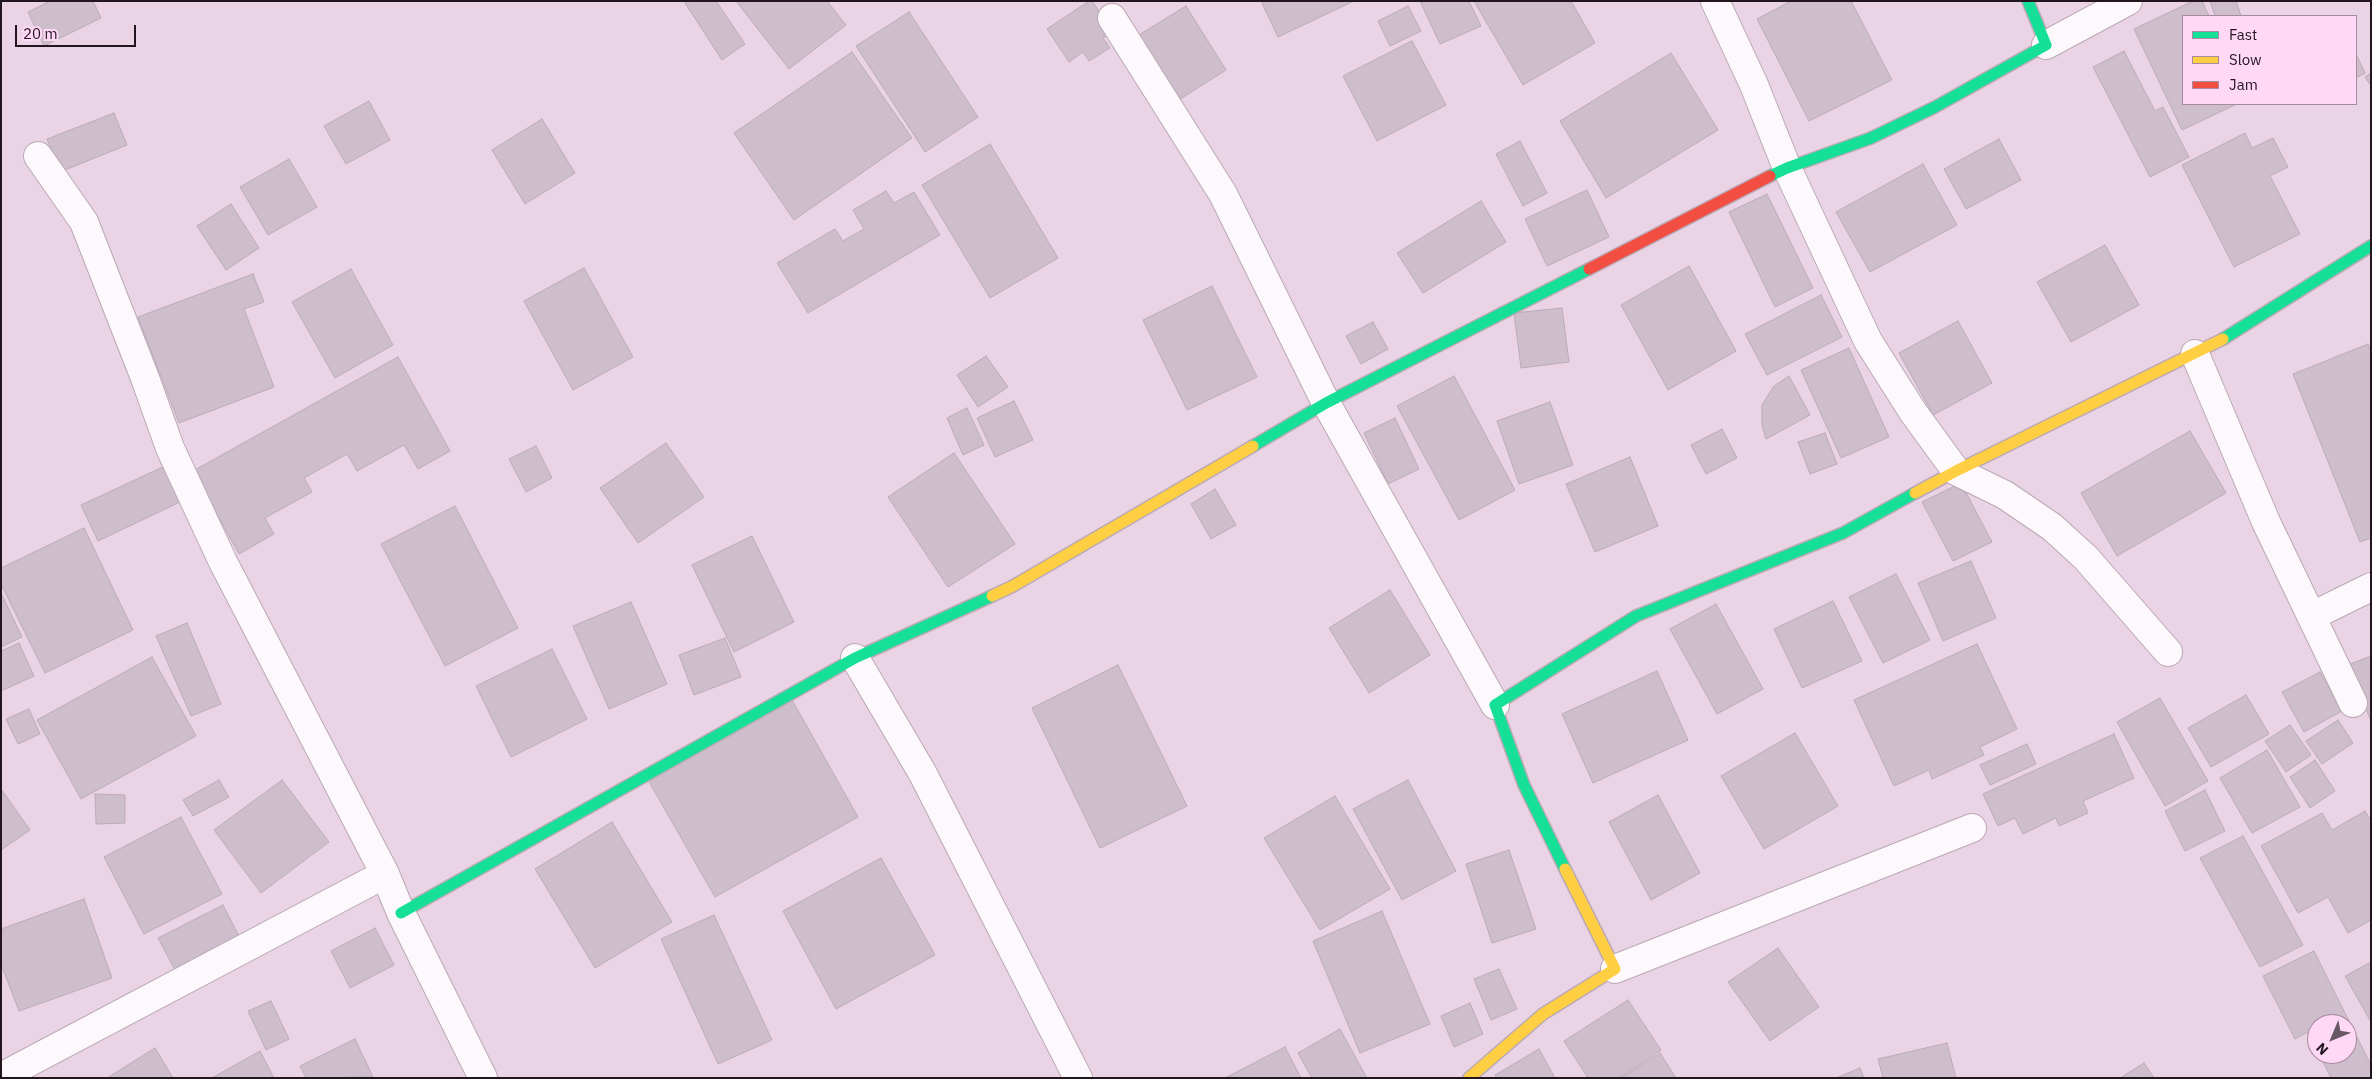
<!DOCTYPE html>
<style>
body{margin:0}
#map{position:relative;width:2372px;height:1079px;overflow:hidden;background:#e9d3e4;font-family:"IBM Plex Sans",sans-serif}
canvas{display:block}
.frame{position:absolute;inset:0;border:2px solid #221520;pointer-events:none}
.legend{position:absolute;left:2182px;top:15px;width:175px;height:90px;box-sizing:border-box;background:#ffd8f6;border:1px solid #a78aa0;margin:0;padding:6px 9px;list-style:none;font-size:15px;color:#221520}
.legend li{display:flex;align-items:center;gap:10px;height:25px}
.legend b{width:25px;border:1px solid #a78aa0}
.north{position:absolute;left:2307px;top:1014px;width:50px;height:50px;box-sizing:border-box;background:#ffd8f6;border:1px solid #a78aa0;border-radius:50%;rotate:225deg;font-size:14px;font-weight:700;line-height:20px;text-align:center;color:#221520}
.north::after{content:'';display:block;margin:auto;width:18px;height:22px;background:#685865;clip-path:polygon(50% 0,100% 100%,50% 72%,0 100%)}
.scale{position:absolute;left:15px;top:25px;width:121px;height:22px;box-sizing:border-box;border:2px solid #221520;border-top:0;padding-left:6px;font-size:15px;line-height:18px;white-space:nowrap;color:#221520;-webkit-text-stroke:4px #ffd8f6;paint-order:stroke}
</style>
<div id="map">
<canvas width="2372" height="1079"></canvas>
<div class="frame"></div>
<ul class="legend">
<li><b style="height:6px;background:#16e098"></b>Fast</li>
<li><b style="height:6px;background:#ffcf43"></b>Slow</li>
<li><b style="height:6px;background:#f24e42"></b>Jam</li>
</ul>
<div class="north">N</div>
<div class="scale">20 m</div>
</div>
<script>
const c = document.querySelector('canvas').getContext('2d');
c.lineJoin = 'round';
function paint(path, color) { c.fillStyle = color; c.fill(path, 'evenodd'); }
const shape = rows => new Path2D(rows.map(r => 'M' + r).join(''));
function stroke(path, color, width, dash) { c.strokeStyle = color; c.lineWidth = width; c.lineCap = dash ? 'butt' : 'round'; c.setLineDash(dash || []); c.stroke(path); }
const building = shape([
 [50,1,93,1,101,18,44,46,28,12,50,1],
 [687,1,716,1,745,44,722,60,685,3,687,1],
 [736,1,827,1,846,25,789,69,736,1],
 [1089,1,1092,1,1113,32,1103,38,1110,48,1089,61,1083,52,1069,62,1047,29,1089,1],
 [1261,1,1354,1,1278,37,1261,1],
 [1420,1,1469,1,1481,26,1440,44,1420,1],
 [1474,1,1571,1,1595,43,1523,85,1474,1],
 [1791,1,1851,1,1892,80,1809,121,1757,19,1791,1],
 [2193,1,2202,1,2209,16,2183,16,2183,104,2237,104,2182,130,2134,29,2193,1],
 [2210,1,2236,1,2241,16,2215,16,2210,1],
 [1186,6,1226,70,1174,103,1134,38,1186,6],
 [1408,6,1421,31,1390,46,1378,21,1408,6],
 [909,12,978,117,925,152,856,46,909,12],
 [1412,41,1446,105,1377,141,1343,76,1412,41],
 [2124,51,2155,111,2163,107,2189,157,2150,177,2093,67,2124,51],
 [852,52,912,138,794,220,734,133,852,52],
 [1671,53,1718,130,1606,198,1560,121,1671,53],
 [2356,54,2365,73,2356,78,2356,54],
 [2371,73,2371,86,2365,77,2371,73],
 [369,101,390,140,346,164,324,126,369,101],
 [114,113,127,145,60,172,47,139,114,113],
 [542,119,575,173,525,204,492,150,542,119],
 [2245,133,2252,148,2273,138,2288,167,2270,176,2300,234,2234,267,2182,165,2245,133],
 [1999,139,2021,180,1966,209,1944,169,1999,139],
 [1520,141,1547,193,1523,206,1496,154,1520,141],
 [990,144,1058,258,990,298,922,185,990,144],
 [289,159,317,207,268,235,240,187,289,159],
 [1923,164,1957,225,1870,272,1836,212,1923,164],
 [1587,190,1609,237,1547,266,1525,219,1587,190],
 [886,191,894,203,914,192,940,235,808,313,777,263,835,229,843,241,864,229,853,210,886,191],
 [1767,194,1813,288,1775,307,1729,212,1767,194],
 [1481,201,1506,242,1423,293,1397,253,1481,201],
 [231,204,259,248,226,270,197,226,231,204],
 [2105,245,2139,305,2071,342,2037,282,2105,245],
 [1689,266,1736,351,1668,390,1621,305,1689,266],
 [584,268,633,357,573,390,524,301,584,268],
 [351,269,393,345,335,378,292,302,351,269],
 [253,274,264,302,244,309,274,387,179,423,138,317,253,274],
 [1212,286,1257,377,1187,410,1143,320,1212,286],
 [1821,295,1842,337,1767,375,1745,334,1821,295],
 [1562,308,1569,362,1521,368,1514,313,1562,308],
 [1958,321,1992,383,1933,415,1899,353,1958,321],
 [1373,322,1388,349,1361,364,1346,336,1373,322],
 [2368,344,2371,351,2371,538,2360,542,2293,374,2368,344],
 [1849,348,1889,437,1841,458,1801,370,1849,348],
 [986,356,1008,387,978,407,957,375,986,356],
 [398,357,450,451,418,469,404,445,357,471,347,454,304,478,312,492,265,518,274,534,239,554,193,471,398,357],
 [1454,376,1515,490,1459,520,1397,406,1454,376],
 [1789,376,1810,415,1766,439,1762,425,1762,405,1774,386,1789,376],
 [1014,401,1033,440,995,457,977,418,1014,401],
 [1550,402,1573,465,1519,484,1497,421,1550,402],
 [967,408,984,445,963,455,947,418,967,408],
 [1395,418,1419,469,1388,484,1364,433,1395,418],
 [1722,429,1737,458,1706,474,1691,445,1722,429],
 [2190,431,2226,493,2117,556,2081,493,2190,431],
 [1825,433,1837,464,1810,474,1798,442,1825,433],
 [666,443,704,497,638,543,600,488,666,443],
 [536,446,552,478,526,492,509,459,536,446],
 [954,453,1015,544,948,587,888,497,954,453],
 [1630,457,1658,526,1595,552,1566,484,1630,457],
 [165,466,182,501,98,541,81,505,165,466],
 [1961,483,1992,542,1953,561,1922,502,1961,483],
 [1215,489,1236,525,1211,539,1191,504,1215,489],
 [455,506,518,628,445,666,381,544,455,506],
 [84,528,133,630,45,673,1,584,1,568,84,528],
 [752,536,794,622,734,652,692,565,752,536],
 [1971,561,1996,618,1943,641,1918,583,1971,561],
 [1896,574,1930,640,1883,663,1849,597,1896,574],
 [1390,590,1430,655,1369,693,1329,628,1390,590],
 [1,593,22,637,1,647,1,593],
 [1833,601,1862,661,1802,688,1774,629,1833,601],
 [631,602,667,684,609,709,573,626,631,602],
 [1716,604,1763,689,1717,714,1670,629,1716,604],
 [187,623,221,704,191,716,156,636,187,623],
 [725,638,741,677,694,695,679,655,725,638],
 [19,643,34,676,1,691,1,651,19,643],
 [1977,644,2017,729,1980,747,1984,755,1932,779,1929,770,1894,786,1854,700,1977,644],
 [552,649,587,719,511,757,476,686,552,649],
 [2371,656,2371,721,2348,665,2371,656],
 [152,657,196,736,81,799,37,720,152,657],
 [1118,665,1187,806,1100,848,1032,708,1118,665],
 [1657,671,1688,740,1593,783,1562,714,1657,671],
 [2320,672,2342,711,2304,732,2282,692,2320,672],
 [2246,695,2269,734,2211,767,2188,728,2246,695],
 [2160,698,2208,781,2165,806,2117,722,2160,698],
 [792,700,858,817,715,897,648,780,792,700],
 [29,709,40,734,18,744,6,719,29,709],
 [2338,720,2353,743,2322,764,2306,741,2338,720],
 [2290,725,2311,755,2286,772,2265,741,2290,725],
 [1795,733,1838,806,1764,849,1721,776,1795,733],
 [2114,734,2134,778,2083,801,2088,813,2059,826,2056,818,2023,834,2015,818,1998,826,1983,794,2114,734],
 [2027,744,2036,764,1990,785,1980,765,2027,744],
 [2267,750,2300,807,2252,833,2220,778,2267,750],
 [2315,760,2335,791,2310,808,2290,777,2315,760],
 [219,780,229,797,193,816,183,800,219,780],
 [282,780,329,842,261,893,214,830,282,780],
 [1408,780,1456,871,1402,900,1353,809,1408,780],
 [1,789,30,830,1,850,1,789],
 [2205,790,2225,831,2185,851,2165,811,2205,790],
 [95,794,125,795,125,823,96,824,95,794],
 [1658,795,1700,873,1651,900,1609,822,1658,795],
 [1335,796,1390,889,1320,930,1264,838,1335,796],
 [2365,811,2371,821,2371,920,2348,933,2328,897,2298,913,2261,846,2322,813,2332,830,2365,811],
 [181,817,222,894,144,934,104,857,181,817],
 [612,822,672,922,595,968,535,869,612,822],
 [2243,836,2303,945,2260,967,2200,858,2243,836],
 [1509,850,1536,929,1492,943,1466,864,1509,850],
 [881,858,935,955,836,1009,783,911,881,858],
 [84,899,112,978,19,1011,1,964,1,929,84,899],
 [223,905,241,940,176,972,158,938,223,905],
 [1382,911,1430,1024,1360,1053,1313,941,1382,911],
 [714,915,772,1040,718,1064,661,939,714,915],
 [375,928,394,965,350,988,331,951,375,928],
 [1778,948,1819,1007,1770,1041,1728,982,1778,948],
 [2314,951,2371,1065,2371,1078,2331,1078,2319,1054,2347,1054,2347,1024,2317,1024,2317,1049,2308,1032,2295,1039,2263,976,2314,951],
 [2371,962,2371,1022,2345,976,2371,962],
 [1499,969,1517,1009,1491,1020,1474,979,1499,969],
 [1628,1000,1661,1050,1620,1078,1588,1078,1564,1041,1628,1000],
 [271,1001,289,1039,266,1050,248,1011,271,1001],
 [1470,1003,1483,1034,1454,1047,1441,1016,1470,1003],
 [1340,1029,1367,1078,1312,1078,1298,1053,1340,1029],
 [355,1039,373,1077,306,1078,300,1066,355,1039],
 [1947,1043,1956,1078,1883,1078,1878,1059,1947,1043],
 [1285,1047,1301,1078,1225,1078,1285,1047],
 [155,1048,173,1078,107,1078,155,1048],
 [1539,1049,1555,1078,1497,1078,1495,1075,1539,1049],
 [260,1051,274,1078,212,1078,260,1051],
 [1660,1053,1676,1078,1622,1078,1660,1053],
 [2144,1063,2154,1078,2120,1078,2144,1063],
 [1860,1068,1864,1078,1836,1078,1860,1068]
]);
const street = shape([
 [1715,1,1754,85,1787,168,1868,341,1913,412,1956,471,2005,495,2052,527,2086,558,2168,652],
 [1112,18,1223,194,1326,403,1495,705],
 [2046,45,2128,1],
 [38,156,84,222,145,378,170,448,223,562,385,874,401,913,483,1078],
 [2195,354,2266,522,2353,703],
 [2312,616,2371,587],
 [855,658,923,774,1078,1078],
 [1615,969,1972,828],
 [1,1077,385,874]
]);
const fast = shape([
 [1770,176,1787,168,1871,138,1935,107,2046,45,2028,1],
 [2223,339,2371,246],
 [1253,446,1326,403,1589,269],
 [1565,869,1524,785,1495,705,1636,616,1843,533,1915,493],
 [401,913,855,658,992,596]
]);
const slow = shape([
 [1915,493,1956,471,2223,339],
 [992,596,1013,586,1253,446],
 [1469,1078,1543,1014,1615,969,1565,869]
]);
const jam = shape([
 [1589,269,1770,176]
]);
paint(building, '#cebdca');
stroke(building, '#bbaab7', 1);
stroke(street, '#baa9b6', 30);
stroke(fast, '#baa9b6', 14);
stroke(slow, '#baa9b6', 14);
stroke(jam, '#baa9b6', 14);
stroke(street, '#fcf8fb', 28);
stroke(fast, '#16e098', 11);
stroke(slow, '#ffcf43', 11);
stroke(jam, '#f24e42', 11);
</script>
